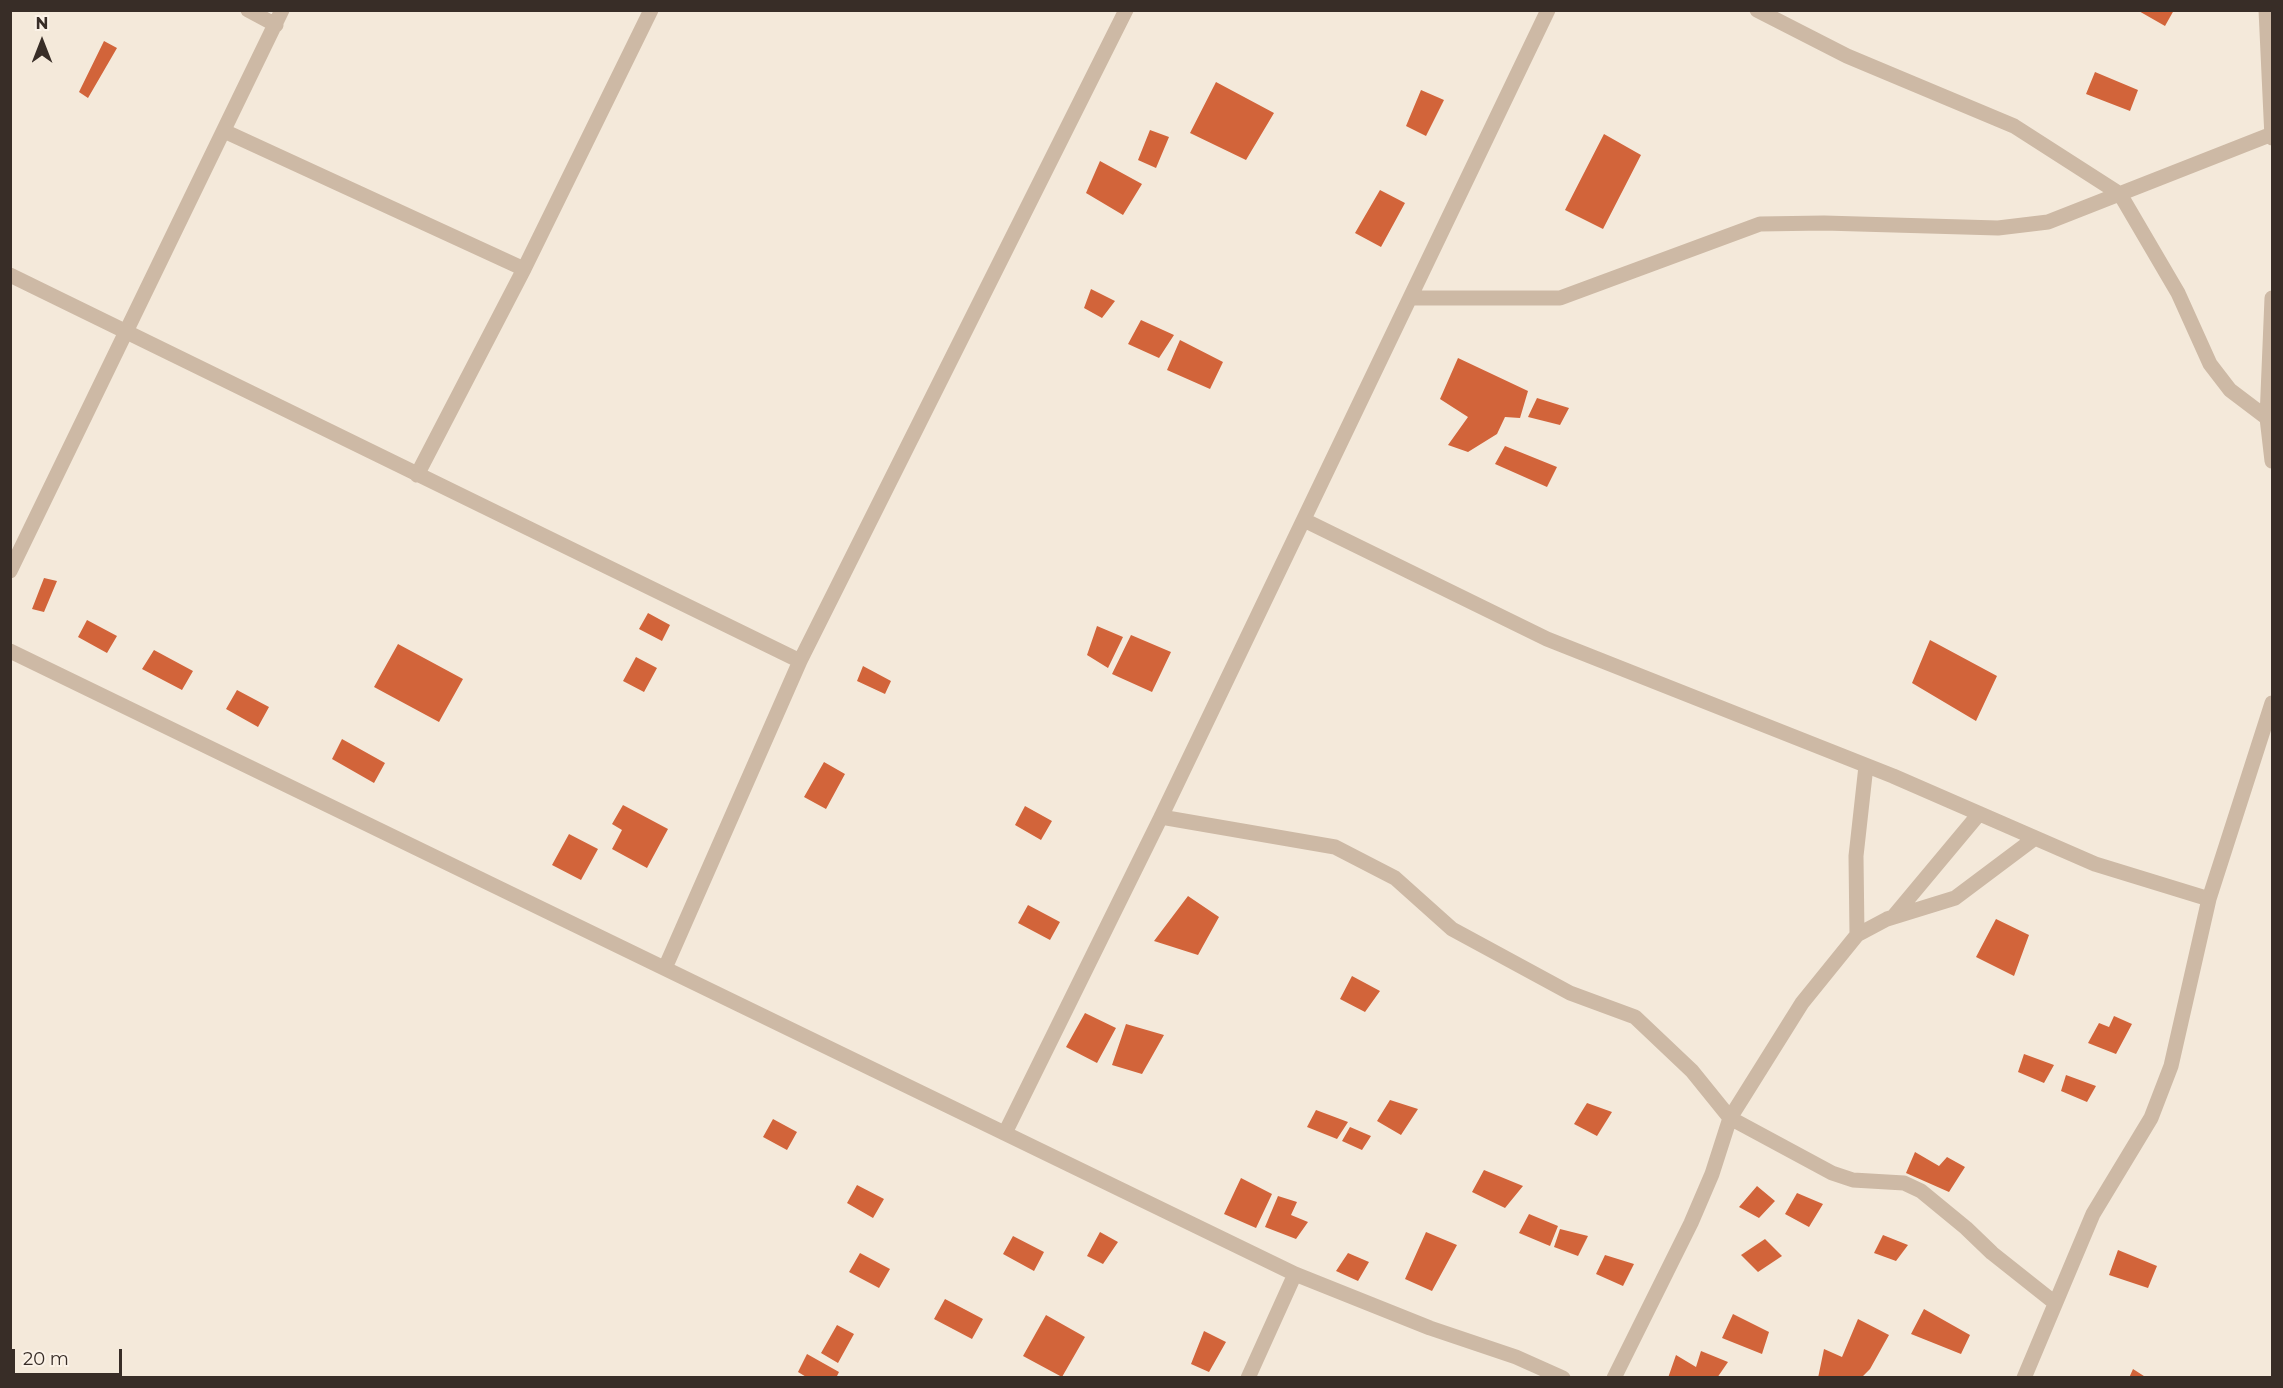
<!DOCTYPE html>
<style>
body{margin:0}
#map{position:relative;width:2283px;height:1388px;overflow:hidden;background:#f4e9da;font-family:Montserrat,sans-serif}
canvas{display:block}
.frame{position:absolute;inset:0;border:12px solid #382d27;pointer-events:none}
.north{position:absolute;left:12px;top:12px;width:60px;height:60px;-webkit-text-stroke:4px #fbf2e7;paint-order:stroke;rotate:0deg;font-size:16px;font-weight:700;line-height:24px;text-align:center;color:#382d27}
.north::after{content:'';display:block;margin:auto;width:21px;height:27px;background:#382d27;clip-path:polygon(50% 0,100% 100%,50% 72%,0 100%)}
.scale{position:absolute;left:12px;top:1349px;width:110px;height:27px;box-sizing:border-box;border:3px solid #382d27;border-top:0;padding-left:8px;font-size:18px;line-height:21px;white-space:nowrap;color:#382d27;-webkit-text-stroke:4px #fbf2e7;paint-order:stroke}
</style>
<div id="map">
<canvas width="2283" height="1388"></canvas>
<div class="frame"></div>
<div class="north">N</div>
<div class="scale">20 m</div>
</div>
<script>
const c = document.querySelector('canvas').getContext('2d');
c.lineJoin = 'round';
function paint(path, color) { c.fillStyle = color; c.fill(path, 'evenodd'); }
const shape = rows => new Path2D(rows.map(r => 'M' + r).join(''));
function stroke(path, color, width, dash) { c.strokeStyle = color; c.lineWidth = width; c.lineCap = dash ? 'butt' : 'round'; c.setLineDash(dash || []); c.stroke(path); }
const building = shape([
 [2137,10,2174,10,2165,26],
 [104,41,117,48,88,98,79,92],
 [2095,72,2138,90,2130,111,2086,94],
 [1216,82,1274,113,1246,160,1190,133],
 [1421,90,1444,100,1426,136,1406,126],
 [1150,130,1169,137,1156,168,1138,160],
 [1604,134,1641,155,1603,229,1565,210],
 [1100,161,1142,184,1123,215,1086,193],
 [1380,190,1405,203,1381,247,1355,233],
 [1091,289,1115,301,1102,318,1084,308],
 [1141,320,1174,335,1159,358,1128,344],
 [1180,340,1223,362,1210,389,1167,370],
 [1458,358,1528,391,1520,418,1505,417,1497,434,1468,452,1448,445,1468,417,1440,399],
 [1537,398,1569,408,1560,425,1528,417],
 [1505,446,1557,467,1547,487,1495,464],
 [44,578,57,581,44,612,32,609],
 [648,613,670,625,662,641,639,629],
 [87,620,117,636,107,653,78,637],
 [1097,626,1123,637,1108,668,1087,655],
 [1131,635,1171,652,1152,692,1112,674],
 [1930,640,1997,676,1976,721,1912,683],
 [398,644,463,679,439,722,374,687],
 [154,650,193,671,182,690,142,669],
 [636,657,657,668,644,692,623,681],
 [863,666,891,681,885,694,857,681],
 [237,690,269,707,258,727,226,709],
 [342,739,385,763,374,783,332,759],
 [824,762,845,774,826,809,804,797],
 [623,805,668,829,647,868,612,849,622,830,612,824],
 [1025,806,1052,821,1041,840,1015,825],
 [569,834,598,849,581,880,552,865],
 [1188,896,1219,917,1198,955,1154,941],
 [1028,905,1060,922,1050,940,1018,923],
 [1996,919,2029,935,2014,976,1976,957],
 [1352,976,1380,991,1365,1012,1340,999],
 [1085,1013,1116,1028,1097,1063,1066,1047],
 [2114,1016,2132,1024,2116,1054,2088,1043,2099,1023,2109,1027],
 [1126,1024,1164,1035,1142,1074,1112,1065],
 [2024,1054,2054,1065,2044,1083,2018,1072],
 [2066,1075,2096,1086,2087,1102,2061,1091],
 [1390,1100,1418,1109,1401,1135,1377,1121],
 [1587,1103,1612,1112,1597,1136,1574,1124],
 [1316,1110,1348,1122,1337,1139,1307,1127],
 [773,1119,797,1132,787,1150,763,1137],
 [1350,1127,1371,1136,1362,1150,1342,1141],
 [1915,1152,1939,1166,1947,1157,1965,1167,1949,1192,1906,1173],
 [1484,1170,1523,1186,1505,1208,1472,1192],
 [1241,1178,1272,1194,1256,1228,1224,1214],
 [857,1185,884,1199,873,1218,847,1203],
 [1757,1186,1775,1201,1759,1218,1739,1207],
 [1797,1193,1823,1204,1809,1227,1785,1214],
 [1278,1196,1297,1202,1291,1215,1308,1222,1296,1239,1265,1227],
 [1529,1214,1558,1226,1550,1246,1519,1233],
 [1560,1229,1588,1236,1578,1256,1554,1247],
 [1100,1232,1118,1242,1103,1264,1087,1256],
 [1426,1232,1457,1245,1432,1291,1405,1279],
 [1883,1235,1908,1245,1896,1261,1874,1253],
 [1013,1236,1044,1252,1034,1271,1003,1254],
 [1765,1239,1782,1256,1758,1272,1741,1255],
 [2118,1250,2157,1266,2148,1288,2109,1275],
 [860,1253,890,1269,879,1288,849,1272],
 [1348,1253,1369,1262,1358,1281,1336,1271],
 [1605,1255,1634,1264,1623,1286,1596,1274],
 [945,1299,983,1319,972,1339,934,1319],
 [1924,1309,1970,1335,1961,1354,1911,1334],
 [1733,1314,1769,1332,1762,1354,1722,1338],
 [1046,1315,1085,1337,1062,1377,1023,1356],
 [1858,1319,1889,1335,1870,1369,1861,1378,1818,1378,1824,1349,1842,1357],
 [837,1325,854,1334,838,1363,821,1353],
 [1204,1331,1226,1342,1209,1372,1191,1364],
 [1701,1351,1728,1362,1717,1378,1668,1378,1676,1355,1696,1367],
 [807,1354,839,1372,836,1378,808,1378,798,1372],
 [2133,1369,2147,1378,2129,1378]
]);
const street = shape([
 [248,10,276,25],
 [1757,10,1847,56,2014,126,2120,194,2178,293,2210,364,2230,390,2267,418],
 [2266,10,2272,138],
 [224,131,524,269],
 [10,275,800,661],
 [1410,298,1560,298,1760,224,1824,223,1998,228,2048,222,2272,134],
 [2272,298,2267,418,2272,461],
 [417,475,524,269,651,10],
 [1304,520,1547,639,1893,776,2095,864,2209,899],
 [10,571,282,10],
 [10,651,1295,1274,1430,1328,1516,1357,1563,1378],
 [1161,817,1335,847,1395,878,1452,929,1570,993,1635,1017,1692,1071,1730,1118,1832,1173,1853,1180,1904,1183,1921,1191,1966,1228,1992,1253,2055,1303],
 [1893,917,1979,814],
 [1857,935,1856,856,1866,766],
 [665,968,800,661,1126,10],
 [1005,1133,1161,817,1548,10],
 [1248,1378,1295,1274],
 [1614,1378,1691,1223,1712,1174,1730,1118,1802,1003,1857,935,1887,919,1955,898,2035,838],
 [2024,1378,2093,1214,2151,1118,2171,1066,2209,899,2272,703]
]);
paint(building, '#d2643a');
stroke(street, '#cdb9a5', 15);
</script>
